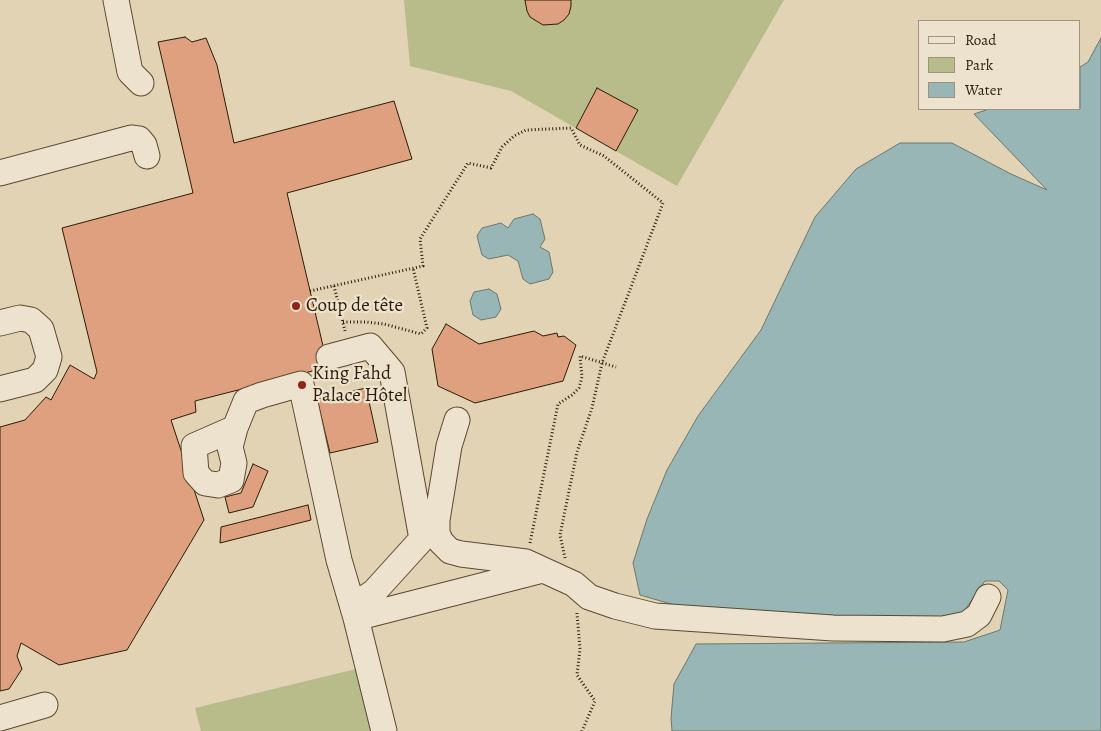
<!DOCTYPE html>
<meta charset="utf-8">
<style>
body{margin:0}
#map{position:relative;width:1101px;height:731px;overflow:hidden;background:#e2d3b4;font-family:Alegreya,serif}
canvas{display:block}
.legend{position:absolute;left:918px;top:20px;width:162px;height:90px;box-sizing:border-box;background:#ece2ce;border:1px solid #9f937e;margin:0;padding:6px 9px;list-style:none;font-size:15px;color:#2b1c05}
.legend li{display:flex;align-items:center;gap:10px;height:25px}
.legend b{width:25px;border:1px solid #9f937e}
</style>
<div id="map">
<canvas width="1101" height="731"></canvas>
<ul class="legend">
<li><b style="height:6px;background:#ece2ce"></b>Road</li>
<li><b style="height:14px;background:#b8bb8a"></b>Park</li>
<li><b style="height:14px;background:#97b6b5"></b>Water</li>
</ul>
</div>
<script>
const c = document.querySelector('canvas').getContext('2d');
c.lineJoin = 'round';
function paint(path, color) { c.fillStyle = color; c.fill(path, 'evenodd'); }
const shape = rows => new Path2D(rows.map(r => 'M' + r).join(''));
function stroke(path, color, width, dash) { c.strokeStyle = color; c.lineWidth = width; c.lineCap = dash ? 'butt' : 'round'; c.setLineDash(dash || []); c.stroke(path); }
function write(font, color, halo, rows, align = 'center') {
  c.font = font + ' Alegreya,serif'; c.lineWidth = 4.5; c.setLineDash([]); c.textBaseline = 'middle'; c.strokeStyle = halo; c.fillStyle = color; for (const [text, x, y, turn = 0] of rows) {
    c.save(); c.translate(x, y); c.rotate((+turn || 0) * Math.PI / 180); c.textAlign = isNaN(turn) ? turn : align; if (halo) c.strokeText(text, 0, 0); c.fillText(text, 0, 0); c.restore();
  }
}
const green = shape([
 [404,0,784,0,677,186,511,91,410,66],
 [356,669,371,731,201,731,195,708]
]);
const water = shape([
 [1101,38,1101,731,672,731,671,718,674,684,696,644,964,642,1000,630,1008,590,999,581,985,581,967,607,970,617,940,625,702,613,640,595,633,563,647,519,667,470,698,416,761,330,815,217,856,169,900,143,952,143,1011,174,1047,190,974,114,989,109,1080,109,1080,67,1088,62,1101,38],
 [533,214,540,219,545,239,540,247,549,252,553,272,549,279,530,284,523,279,518,261,508,255,489,259,482,255,477,236,482,228,501,223,508,228,514,219,533,214],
 [489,289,497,294,501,309,496,317,481,320,473,315,470,301,474,292,489,289]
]);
const building = shape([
 [525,0,571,0,571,6,569,14,564,20,558,24,543,25,530,17,527,11,525,0],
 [185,37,192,42,206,38,217,65,234,143,394,101,412,159,287,193,328,367,195,401,196,412,171,420,204,520,127,650,59,665,21,643,17,656,22,669,9,689,0,691,0,427,25,420,46,397,51,400,70,365,94,379,97,372,62,228,193,193,158,42,185,37],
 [597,88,638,110,616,151,576,128,597,88],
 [446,324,479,344,534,331,543,336,557,333,558,337,564,336,576,345,563,381,475,403,438,386,432,349,446,324],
 [366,388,378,442,330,453,317,399,366,388],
 [253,464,268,471,253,507,229,513,225,497,241,493,253,464],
 [308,505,311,520,220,543,221,527,308,505]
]);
const path = shape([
 [334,286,345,331],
 [310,291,423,266,420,239,468,163,491,168,502,147,514,136,526,130,571,128,580,145,604,156,663,203,602,363,592,408,577,452,560,535,565,558],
 [343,322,366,322,384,324,421,334,427,328,413,268],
 [530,543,558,404,572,395,579,388,582,377,580,356,616,367],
 [577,613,580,649,577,675,595,701,582,731]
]);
const minor = shape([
 [116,0,130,72,141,83],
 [0,173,131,138,139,139,144,145,147,156],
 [0,323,20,318,31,320,41,329,49,357,45,370,35,380,0,389],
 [329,357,370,346,392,372,422,539],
 [457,420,449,446,437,520,437,533,441,542,450,551,461,554,526,562,574,584,589,597,615,606,655,616,833,628,943,629,967,624,979,615,988,597],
 [235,428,194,446,196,473,205,483,218,485,231,480,234,463,230,447,235,428,246,401,262,395,301,384,339,560,356,618,384,731],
 [353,606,374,592,432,528],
 [356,618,543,570],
 [0,718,45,705]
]);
const markers = [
 [296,306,5,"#8f2418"],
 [302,385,5,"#8f2418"]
];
const poiNames = [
 ["Coup de tête",306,306],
 ["King Fahd",312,374],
 ["Palace Hôtel",312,396]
];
paint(green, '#b8bb8a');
paint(water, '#97b6b5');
stroke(water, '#6c786f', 1);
paint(building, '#dea07f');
stroke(building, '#2b1c05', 1);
stroke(minor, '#594a31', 27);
stroke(path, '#2b1c05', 3, [1, 2.5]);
stroke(minor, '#ece2ce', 25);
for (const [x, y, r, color] of markers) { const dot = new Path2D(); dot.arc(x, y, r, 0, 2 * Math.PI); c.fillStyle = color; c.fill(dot); stroke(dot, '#ece2ce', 2); }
write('19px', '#2b1c05', '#ece2ce', poiNames, 'left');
</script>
